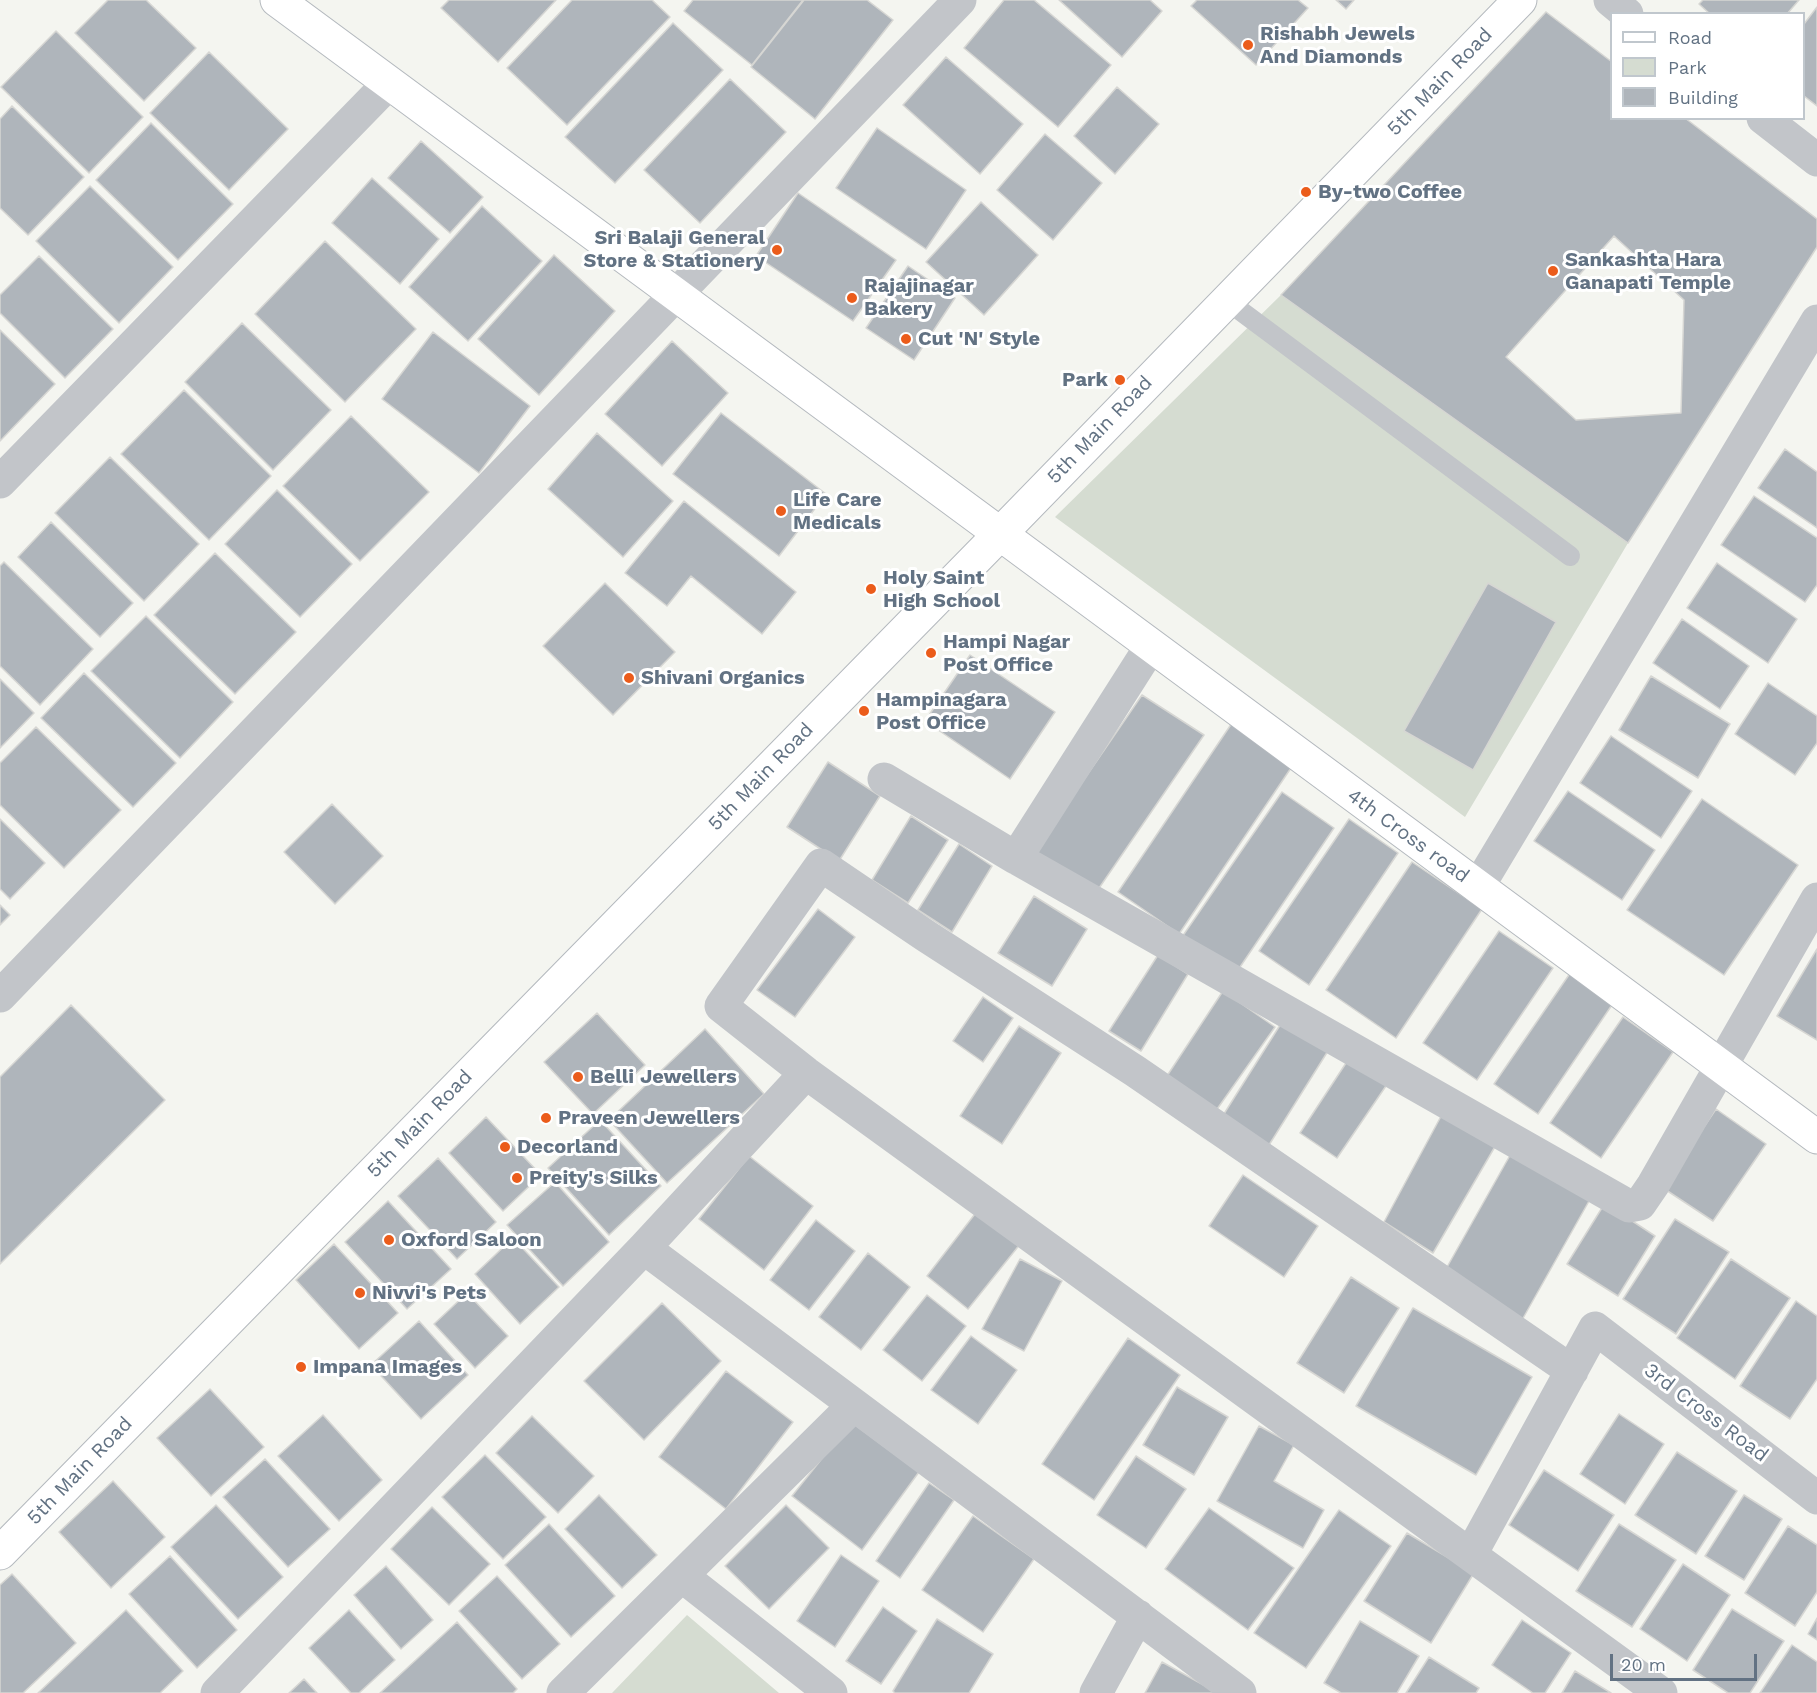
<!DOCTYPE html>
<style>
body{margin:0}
#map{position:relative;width:1817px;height:1693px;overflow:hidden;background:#f4f5f0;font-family:"Work Sans",sans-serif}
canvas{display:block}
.legend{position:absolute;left:1610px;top:12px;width:195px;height:108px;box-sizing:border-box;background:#fff;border:2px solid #c0c7cd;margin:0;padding:8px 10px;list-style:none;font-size:18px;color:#627283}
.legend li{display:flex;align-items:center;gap:12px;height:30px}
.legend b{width:30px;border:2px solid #c0c7cd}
.scale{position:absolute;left:1610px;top:1654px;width:147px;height:27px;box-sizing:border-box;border:3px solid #627283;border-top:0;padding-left:8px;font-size:18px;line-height:21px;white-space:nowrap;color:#627283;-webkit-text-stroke:4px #fff;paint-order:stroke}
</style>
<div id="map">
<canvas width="1817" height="1693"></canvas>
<ul class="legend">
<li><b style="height:8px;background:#fff"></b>Road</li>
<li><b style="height:16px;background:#d5dcd1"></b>Park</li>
<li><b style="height:16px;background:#afb5bb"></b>Building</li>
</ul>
<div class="scale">20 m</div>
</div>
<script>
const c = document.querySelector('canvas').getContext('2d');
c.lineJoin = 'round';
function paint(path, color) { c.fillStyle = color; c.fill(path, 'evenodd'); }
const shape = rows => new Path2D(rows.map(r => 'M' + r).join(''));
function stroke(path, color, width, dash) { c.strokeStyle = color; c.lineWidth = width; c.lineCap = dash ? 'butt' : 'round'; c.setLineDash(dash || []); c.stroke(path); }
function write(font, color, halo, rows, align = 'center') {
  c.font = font + ' "Work Sans",sans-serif'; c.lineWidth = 6; c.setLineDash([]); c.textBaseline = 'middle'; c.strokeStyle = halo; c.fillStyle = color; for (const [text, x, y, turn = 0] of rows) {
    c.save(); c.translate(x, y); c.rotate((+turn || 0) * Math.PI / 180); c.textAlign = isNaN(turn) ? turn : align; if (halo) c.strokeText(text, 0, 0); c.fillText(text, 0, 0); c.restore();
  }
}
const green = shape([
 [1281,295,1628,543,1465,817,1055,517],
 [687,1615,779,1693,612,1693]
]);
const building = shape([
 [108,0,146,0,196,48,144,101,75,33,108,0],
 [449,0,556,0,498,62,441,8,449,0],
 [572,0,652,0,670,17,567,125,507,68,572,0],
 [693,0,803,0,752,65,684,11,693,0],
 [804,0,867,0,893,20,815,119,751,67,804,0],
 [1004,0,1034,0,1111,65,1058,127,964,48,1004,0],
 [1059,0,1150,0,1162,11,1122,57,1059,0],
 [1197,0,1298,0,1308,8,1256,65,1191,6,1197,0],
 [1336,0,1354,0,1346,9,1336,0],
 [1703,0,1799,0,1787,14,1710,14,1699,4,1703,0],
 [1817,7,1817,106,1804,96,1804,24,1817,7],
 [1546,12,1612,62,1612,118,1685,118,1817,219,1817,247,1628,543,1281,295,1546,12],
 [673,23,723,70,615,183,565,137,673,23],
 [56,31,143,117,89,173,1,87,56,31],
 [209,52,288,129,229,190,150,113,209,52],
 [946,57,1023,124,980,174,903,105,946,57],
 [730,79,786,132,700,223,644,170,730,79],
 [1117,87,1159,124,1115,174,1074,136,1117,87],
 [12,106,84,177,28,235,0,208,0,119,12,106],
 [151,123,233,204,178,260,96,180,151,123],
 [877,128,966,190,926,249,836,188,877,128],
 [1045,134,1102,183,1053,240,997,190,1045,134],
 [421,141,483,197,450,233,388,178,421,141],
 [372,178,439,239,400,284,332,223,372,178],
 [90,186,173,267,119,323,36,241,90,186],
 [798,193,896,260,853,321,756,256,798,193],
 [981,202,1038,255,984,315,926,262,981,202],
 [482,206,542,261,468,341,409,287,482,206],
 [1614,236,1684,300,1681,413,1576,420,1506,357,1614,236],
 [325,241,416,329,345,402,255,314,325,241],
 [554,255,615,311,539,395,478,339,554,255],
 [39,256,113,329,65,378,0,313,0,295,39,256],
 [908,266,955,298,914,360,866,328,908,266],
 [242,323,331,410,273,470,185,382,242,323],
 [0,330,55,384,0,441,0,330],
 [433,332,530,406,479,473,382,399,433,332],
 [672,341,728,393,662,466,605,414,672,341],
 [184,390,271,476,209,540,121,454,184,390],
 [721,413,826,494,779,556,673,474,721,413],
 [351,416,429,492,360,561,283,486,351,416],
 [597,433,673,501,623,557,548,489,597,433],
 [1785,449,1817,472,1817,528,1758,488,1785,449],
 [110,457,199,544,144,601,55,513,110,457],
 [277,490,352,564,300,617,225,544,277,490],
 [1754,496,1817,538,1817,585,1805,602,1721,545,1754,496],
 [684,501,796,592,762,634,691,576,667,606,625,573,684,501],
 [51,522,133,603,100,637,18,557,51,522],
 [215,553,296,632,235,694,154,615,215,553],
 [4,562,93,649,40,705,0,666,0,566,4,562],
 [1717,563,1797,619,1768,663,1687,608,1717,563],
 [605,583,675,652,613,715,543,646,605,583],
 [1488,583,1556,622,1473,770,1404,731,1488,583],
 [146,616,233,702,180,758,91,671,146,616],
 [1682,619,1749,666,1720,709,1653,663,1682,619],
 [970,655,1055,712,1010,779,925,721,970,655],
 [84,673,176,763,133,807,41,718,84,673],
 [1651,676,1730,724,1698,778,1619,730,1651,676],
 [0,679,34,713,0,748,0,679],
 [1768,683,1817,716,1817,743,1795,775,1735,734,1768,683],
 [1142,695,1204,735,1095,894,1034,852,1142,695],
 [1232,723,1293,765,1179,934,1118,892,1232,723],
 [36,727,121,810,64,868,0,805,0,763,36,727],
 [1611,736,1692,791,1661,838,1580,783,1611,736],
 [828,762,880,796,839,861,787,827,828,762],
 [1568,791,1655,850,1622,900,1534,841,1568,791],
 [1282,792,1334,828,1236,973,1182,937,1282,792],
 [1702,799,1798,865,1724,975,1627,910,1702,799],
 [332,804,383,856,335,904,284,852,332,804],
 [911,816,948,840,908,903,872,880,911,816],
 [0,819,45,863,10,899,0,889,0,819],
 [1349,819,1398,853,1309,985,1259,951,1349,819],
 [959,844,992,866,952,932,918,910,959,844],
 [1412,862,1482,909,1396,1038,1326,990,1412,862],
 [1034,896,1087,929,1052,986,998,953,1034,896],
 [0,905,10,915,0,925,0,905],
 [818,909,855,937,795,1017,757,990,818,909],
 [1499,931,1553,968,1477,1080,1423,1043,1499,931],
 [1817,949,1817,1040,1777,1016,1817,949],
 [1158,955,1188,974,1141,1051,1109,1031,1158,955],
 [1573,969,1616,999,1538,1114,1494,1084,1573,969],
 [1223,991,1275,1027,1215,1112,1163,1082,1223,991],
 [983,997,1013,1018,983,1062,953,1041,983,997],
 [71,1005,165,1100,0,1264,0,1077,71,1005],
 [597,1013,645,1065,593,1114,544,1062,597,1013],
 [1623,1017,1673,1052,1601,1158,1550,1123,1623,1017],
 [1282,1022,1328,1051,1269,1145,1222,1117,1282,1022],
 [1019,1026,1061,1053,1002,1144,960,1116,1019,1026],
 [705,1029,764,1094,667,1183,609,1120,705,1029],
 [1350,1057,1388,1083,1337,1158,1300,1133,1350,1057],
 [1446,1107,1500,1138,1433,1253,1384,1222,1446,1107],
 [1716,1109,1766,1144,1713,1221,1663,1188,1716,1109],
 [486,1117,541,1175,503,1211,449,1153,486,1117],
 [600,1120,661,1186,609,1235,548,1168,600,1120],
 [1513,1150,1593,1194,1522,1320,1442,1276,1513,1150],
 [749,1156,813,1206,764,1270,699,1219,749,1156],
 [438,1158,496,1222,457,1259,398,1196,438,1158],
 [1243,1175,1318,1226,1284,1277,1209,1226,1243,1175],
 [555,1182,609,1242,563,1286,507,1225,555,1182],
 [388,1201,451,1269,407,1309,345,1242,388,1201],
 [1605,1203,1655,1236,1618,1296,1567,1264,1605,1203],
 [978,1210,1021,1243,968,1309,927,1276,978,1210],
 [1675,1219,1729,1252,1676,1334,1623,1299,1675,1219],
 [816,1220,855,1251,809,1310,770,1280,816,1220],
 [513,1238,559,1287,520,1324,475,1274,513,1238],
 [334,1244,398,1313,359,1349,296,1280,334,1244],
 [868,1253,910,1287,861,1350,819,1317,868,1253],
 [1020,1259,1062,1281,1024,1351,982,1329,1020,1259],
 [1731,1259,1790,1298,1735,1379,1677,1338,1731,1259],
 [1351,1277,1399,1308,1344,1393,1297,1363,1351,1277],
 [467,1293,508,1336,475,1368,434,1324,467,1293],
 [927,1295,966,1326,922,1381,883,1350,927,1295],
 [1796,1301,1817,1316,1817,1379,1790,1419,1740,1386,1796,1301],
 [662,1303,721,1361,644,1440,584,1381,662,1303],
 [1413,1308,1532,1377,1476,1475,1356,1406,1413,1308],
 [419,1321,468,1375,421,1419,371,1365,419,1321],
 [971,1336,1017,1370,978,1424,931,1390,971,1336],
 [1128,1338,1180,1375,1094,1500,1042,1464,1128,1338],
 [726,1371,793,1422,726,1509,659,1457,726,1371],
 [1177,1387,1228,1417,1194,1475,1143,1445,1177,1387],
 [210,1389,264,1447,211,1496,157,1438,210,1389],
 [1619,1414,1664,1444,1625,1504,1580,1474,1619,1414],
 [323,1415,382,1480,339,1521,278,1456,323,1415],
 [532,1416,594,1476,558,1513,496,1453,532,1416],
 [851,1422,919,1472,862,1550,792,1496,851,1422],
 [1259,1426,1294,1445,1274,1481,1324,1510,1303,1548,1217,1501,1259,1426],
 [1677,1452,1737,1491,1696,1554,1635,1515,1677,1452],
 [485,1455,546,1517,503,1559,442,1497,485,1455],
 [1136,1456,1186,1489,1146,1548,1097,1515,1136,1456],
 [265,1459,330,1529,288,1567,223,1497,265,1459],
 [1544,1470,1614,1515,1578,1571,1509,1525,1544,1470],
 [113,1481,165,1537,111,1588,59,1532,113,1481],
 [929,1483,954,1500,900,1578,876,1561,929,1483],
 [599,1495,657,1555,622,1588,565,1529,599,1495],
 [1744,1495,1782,1519,1744,1580,1705,1556,1744,1495],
 [216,1505,283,1577,238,1619,171,1547,216,1505],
 [786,1505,829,1548,769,1609,725,1566,786,1505],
 [432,1507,490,1564,449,1605,391,1549,432,1507],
 [1209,1508,1294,1568,1248,1630,1165,1569,1209,1508],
 [1339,1510,1391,1546,1306,1668,1254,1633,1339,1510],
 [973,1516,1034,1559,983,1632,922,1590,973,1516],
 [549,1524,615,1596,571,1637,505,1565,549,1524],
 [1619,1524,1676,1560,1632,1627,1576,1591,1619,1524],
 [1788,1526,1817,1545,1817,1592,1795,1626,1745,1593,1788,1526],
 [1407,1533,1474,1573,1431,1643,1364,1601,1407,1533],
 [841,1555,879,1581,835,1647,797,1621,841,1555],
 [170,1556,237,1630,197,1668,129,1594,170,1556],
 [1683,1564,1730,1595,1687,1661,1640,1629,1683,1564],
 [386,1566,433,1620,401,1649,354,1595,386,1566],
 [12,1574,76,1643,23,1693,0,1693,0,1585,12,1574],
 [497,1576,560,1644,522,1679,459,1611,497,1576],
 [883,1607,917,1631,881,1684,846,1661,883,1607],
 [1732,1609,1784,1641,1750,1693,1728,1693,1693,1670,1732,1609],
 [126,1610,183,1671,160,1693,38,1693,126,1610],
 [349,1610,395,1660,359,1693,351,1693,309,1648,349,1610],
 [1817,1618,1817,1640,1808,1634,1817,1618],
 [937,1619,993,1654,969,1693,895,1693,893,1691,937,1619],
 [1522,1620,1571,1653,1545,1693,1533,1693,1492,1665,1522,1620],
 [1360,1621,1419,1656,1397,1693,1341,1693,1324,1683,1360,1621],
 [457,1622,517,1689,513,1693,380,1693,457,1622],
 [1792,1645,1817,1662,1817,1693,1760,1693,1792,1645],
 [1429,1657,1479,1688,1476,1693,1406,1693,1429,1657],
 [1162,1662,1218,1693,1145,1693,1162,1662],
 [1575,1671,1611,1693,1562,1693,1575,1671],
 [304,1679,317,1693,289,1693,304,1679]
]);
const lane = shape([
 [1226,300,1570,556]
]);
const street = shape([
 [1610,0,1627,14],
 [1763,118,1817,160],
 [0,482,389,83],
 [884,779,1016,858,1629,1206,1640,1204,1653,1185,1817,899],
 [1016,858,1151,646],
 [1478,887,1817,321],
 [0,996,960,0],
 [644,1248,1240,1693],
 [1572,1371,1135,1071,926,936,821,865,721,1006,806,1073,1661,1693],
 [1471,1554,1595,1328,1817,1498],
 [682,1576,831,1693],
 [217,1693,644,1248,806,1073],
 [563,1693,854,1405],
 [1096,1693,1138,1616]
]);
const secondary = shape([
 [277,0,1817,1137],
 [0,1553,1000,534,1520,0]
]);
const markers = [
 [1248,45,6,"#eb5c1b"],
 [1306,192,6,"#eb5c1b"],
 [777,250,6,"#eb5c1b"],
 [1553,271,6,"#eb5c1b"],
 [852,298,6,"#eb5c1b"],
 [906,339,6,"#eb5c1b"],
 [1120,380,6,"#eb5c1b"],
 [781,511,6,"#eb5c1b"],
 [871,589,6,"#eb5c1b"],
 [931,653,6,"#eb5c1b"],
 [629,678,6,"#eb5c1b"],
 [864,711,6,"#eb5c1b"],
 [578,1077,6,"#eb5c1b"],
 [546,1118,6,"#eb5c1b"],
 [505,1147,6,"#eb5c1b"],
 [517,1178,6,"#eb5c1b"],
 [389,1240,6,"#eb5c1b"],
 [360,1293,6,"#eb5c1b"],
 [301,1367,6,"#eb5c1b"]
];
const poiNames = [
 ["Rishabh Jewels",1260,34],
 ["And Diamonds",1260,57],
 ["By-two Coffee",1318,192],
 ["Sri Balaji General",765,238,"right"],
 ["Store & Stationery",765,261,"right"],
 ["Sankashta Hara",1565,260],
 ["Ganapati Temple",1565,283],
 ["Rajajinagar",864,286],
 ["Bakery",864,309],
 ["Cut 'N' Style",918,339],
 ["Park",1108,380,"right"],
 ["Life Care",793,500],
 ["Medicals",793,523],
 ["Holy Saint",883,578],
 ["High School",883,601],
 ["Hampi Nagar",943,642],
 ["Post Office",943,665],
 ["Shivani Organics",641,678],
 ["Hampinagara",876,700],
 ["Post Office",876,723],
 ["Belli Jewellers",590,1077],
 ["Praveen Jewellers",558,1118],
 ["Decorland",517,1147],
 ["Preity's Silks",529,1178],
 ["Oxford Saloon",401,1240],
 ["Nivvi's Pets",372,1293],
 ["Impana Images",313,1367]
];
const streetNames = [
 ["5th Main Road",1440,82,-46],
 ["5th Main Road",1100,430,-46],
 ["5th Main Road",761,777,-46],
 ["4th Cross road",1408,836,36],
 ["5th Main Road",420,1124,-46],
 ["3rd Cross Road",1706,1413,37],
 ["5th Main Road",80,1471,-46]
];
paint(green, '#d5dcd1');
paint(building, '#afb5bb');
stroke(building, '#d6d6d3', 1.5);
stroke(secondary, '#b4b9be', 35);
stroke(lane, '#c2c5c9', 20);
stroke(street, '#c2c5c9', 33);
stroke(secondary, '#fff', 33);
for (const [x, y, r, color] of markers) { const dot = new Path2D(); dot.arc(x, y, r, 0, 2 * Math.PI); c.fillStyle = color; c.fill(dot); stroke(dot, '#fff', 2); }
write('bold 20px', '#627283', '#fff', poiNames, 'left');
write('20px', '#627283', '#fff', streetNames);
</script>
